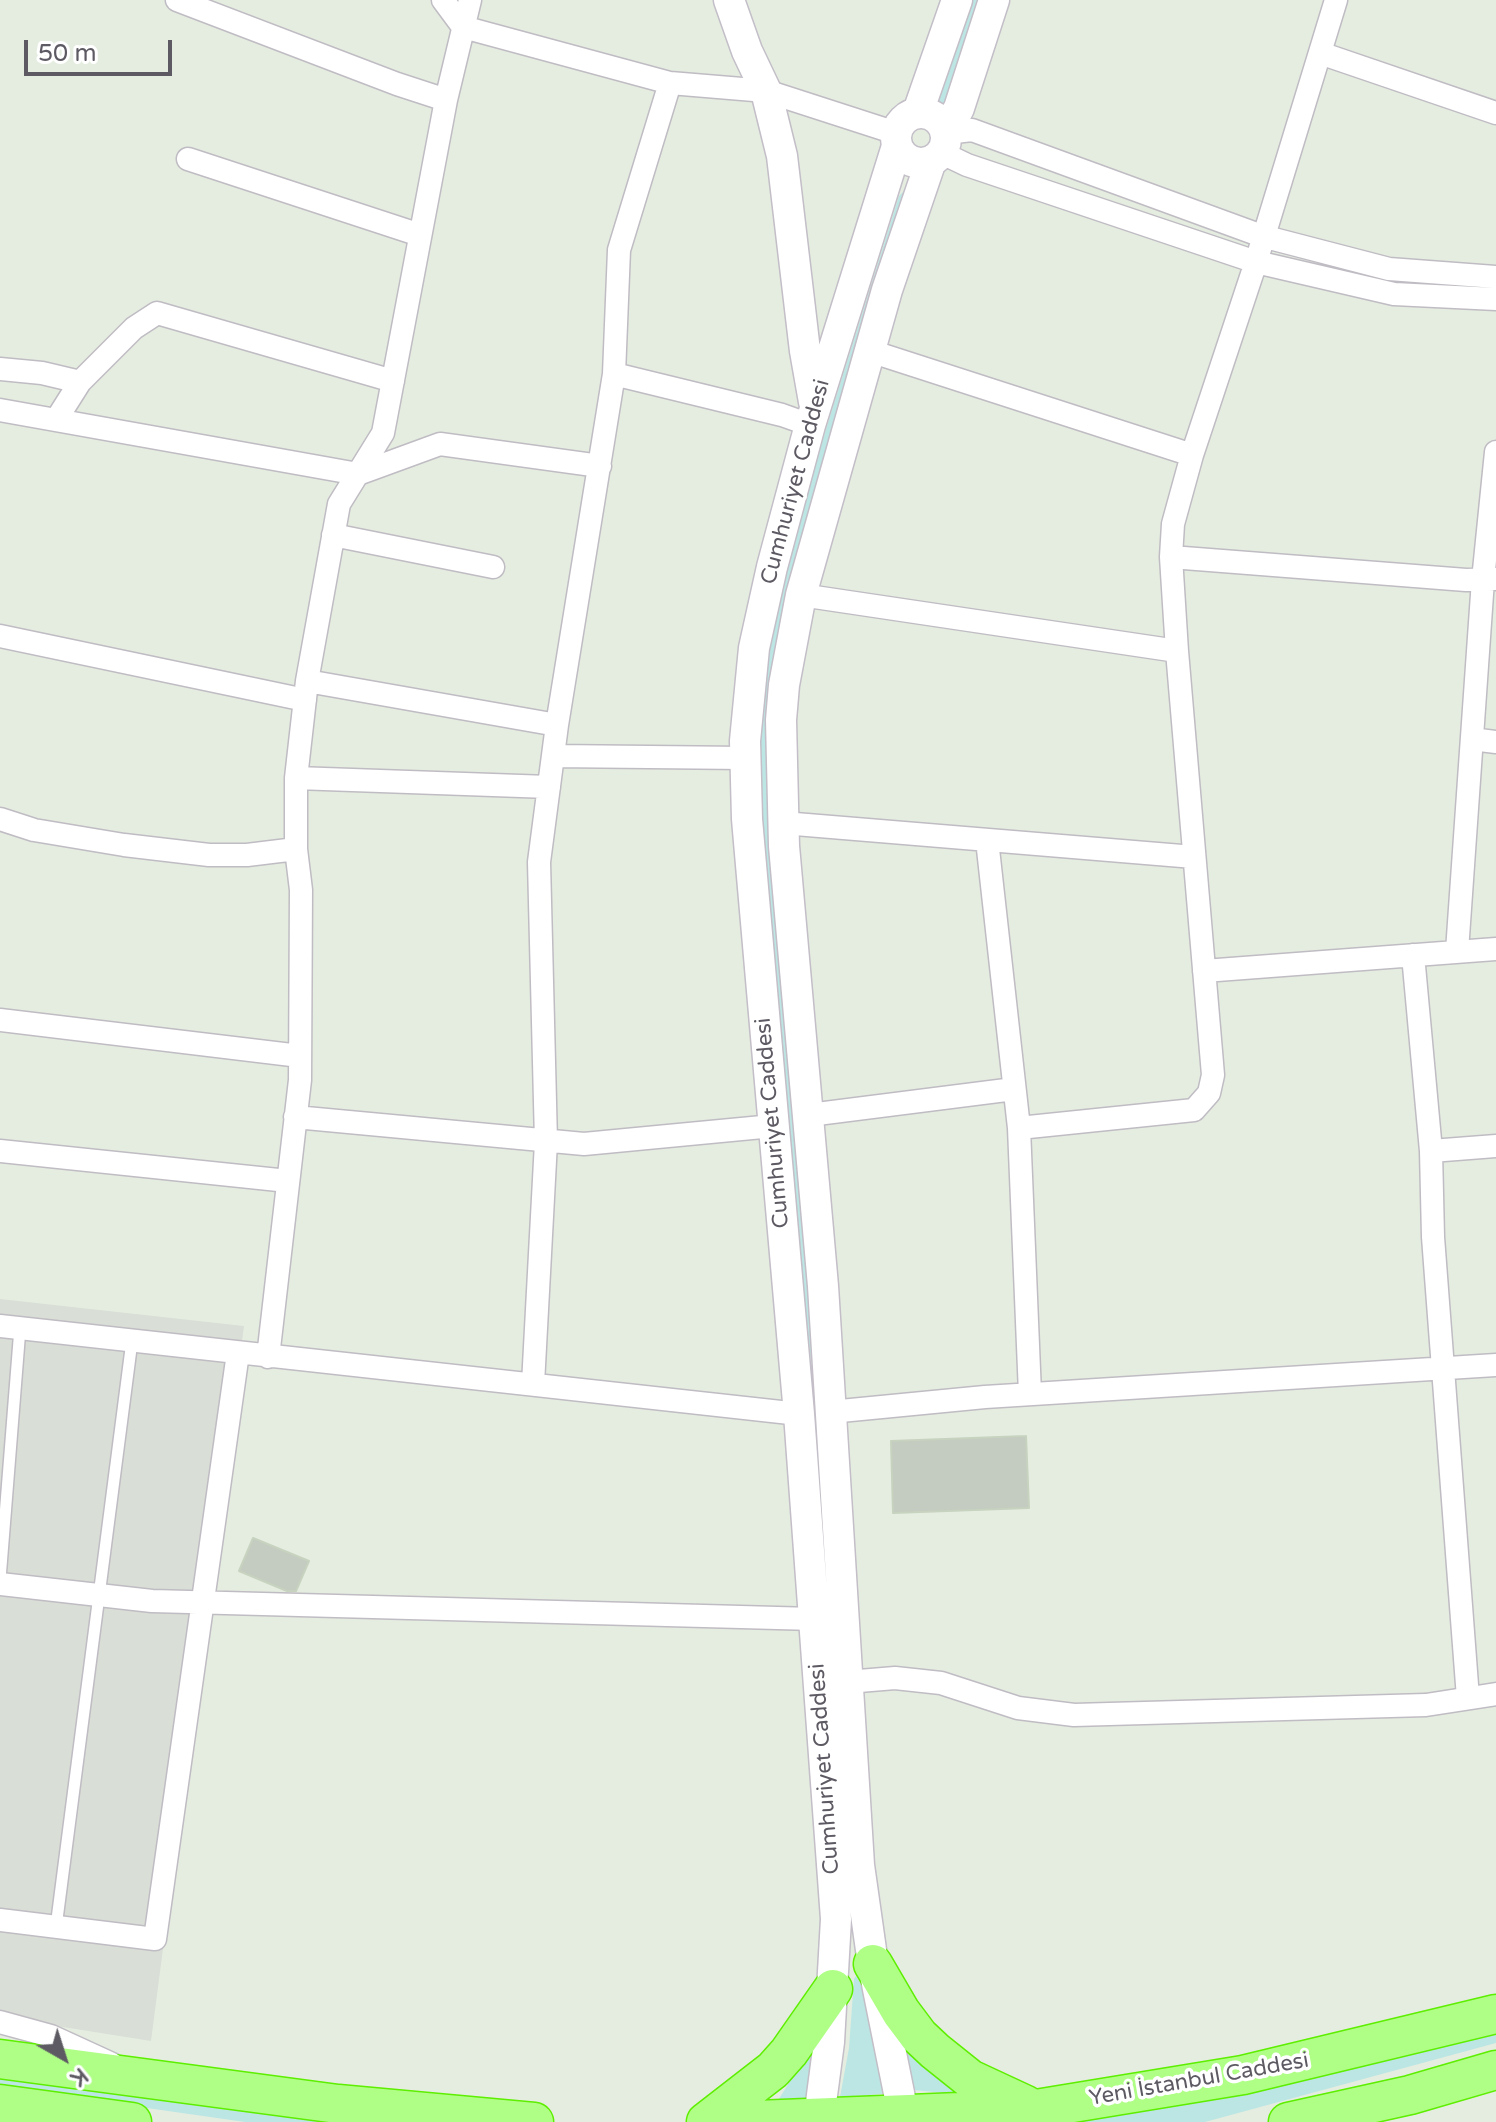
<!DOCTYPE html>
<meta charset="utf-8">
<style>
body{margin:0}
#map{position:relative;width:1496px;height:2122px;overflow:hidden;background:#e5ede1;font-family:"Varela Round",sans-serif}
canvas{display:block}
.north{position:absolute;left:24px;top:2018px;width:80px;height:80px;-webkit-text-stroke:6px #fff;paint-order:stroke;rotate:141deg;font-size:22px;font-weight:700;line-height:32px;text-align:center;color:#5e5a63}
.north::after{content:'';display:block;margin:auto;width:28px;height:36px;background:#5e5a63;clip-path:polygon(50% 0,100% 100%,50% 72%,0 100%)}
.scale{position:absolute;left:24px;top:40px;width:148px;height:36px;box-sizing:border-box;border:4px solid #5e5a63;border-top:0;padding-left:10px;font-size:24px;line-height:28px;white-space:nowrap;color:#5e5a63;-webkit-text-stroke:6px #fff;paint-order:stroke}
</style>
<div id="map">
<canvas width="1496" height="2122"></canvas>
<div class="north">K</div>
<div class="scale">50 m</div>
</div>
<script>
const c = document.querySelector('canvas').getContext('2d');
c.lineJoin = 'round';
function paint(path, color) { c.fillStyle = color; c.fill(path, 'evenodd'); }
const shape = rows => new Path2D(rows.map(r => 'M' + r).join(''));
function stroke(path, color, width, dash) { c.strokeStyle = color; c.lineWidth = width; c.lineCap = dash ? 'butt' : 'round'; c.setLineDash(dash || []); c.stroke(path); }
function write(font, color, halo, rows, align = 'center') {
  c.font = font + ' "Varela Round",sans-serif'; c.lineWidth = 7; c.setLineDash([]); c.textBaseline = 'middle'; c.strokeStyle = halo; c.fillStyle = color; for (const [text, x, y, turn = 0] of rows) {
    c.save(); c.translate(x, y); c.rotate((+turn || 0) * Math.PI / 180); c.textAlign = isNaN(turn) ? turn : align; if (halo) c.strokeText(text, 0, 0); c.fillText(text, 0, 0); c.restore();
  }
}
const industrial = shape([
 [0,1299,244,1326,151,2041,0,2017]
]);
const green = shape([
 [969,0,978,0,944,107,937,107],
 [904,191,907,191,795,564,780,623,767,743,767,781,818,1380,814,1382,794,1230,756,787,762,667,790,544,899,196],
 [856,1976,861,1984,883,2094,840,2097,849,2048,854,1979],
 [1496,2029,1496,2043,1205,2122,1030,2122],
 [893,2033,964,2095,914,2090],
 [814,2040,809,2102,777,2102,795,2073],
 [0,2075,355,2122,245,2122,0,2087]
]);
const building = shape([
 [1026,1436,1029,1508,893,1513,891,1441,1026,1436],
 [253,1538,309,1561,296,1591,287,1591,239,1571,253,1538]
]);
const lane = shape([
 [0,1579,20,1328],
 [56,1927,132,1341]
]);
const street = shape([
 [177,0,397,84,446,100],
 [443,0,463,27,670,83,766,91,896,133],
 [1320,53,1496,113],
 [946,133,972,130,1262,236,1389,269,1496,277],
 [942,153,967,165,1256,262,1394,294,1496,299],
 [188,159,420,235],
 [870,351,1192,455],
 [0,369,42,373,80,382],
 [614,374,782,415,810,425],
 [0,410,358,474,440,444,600,466],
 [56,420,80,382,134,328,157,313,393,381],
 [333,535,493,567],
 [1171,557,1466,580,1495,579],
 [801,595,1177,651],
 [0,636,305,700],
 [307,681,557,725],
 [1472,739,1496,742],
 [553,756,745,758],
 [296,778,549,787],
 [0,819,34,830,124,845,209,855,247,855,296,849],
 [783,823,1194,857],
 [987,840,1019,1128,1030,1394],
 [1457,951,1483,580,1496,452],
 [1413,955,1431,1151,1433,1237,1468,1698],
 [1204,971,1496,949],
 [0,1020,300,1056],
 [809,1115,1014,1089],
 [295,1117,584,1144,773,1126],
 [1019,1128,1194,1110,1209,1093,1213,1075,1177,651,1171,557,1173,524,1192,455,1256,262,1336,0],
 [0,1151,288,1181],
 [1431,1151,1496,1146],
 [0,1326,799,1414],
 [268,1357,300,1080,301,890,296,849,296,778,307,681,339,504,383,433,446,100,470,0],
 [533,1384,546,1142,539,862,557,725,614,374,619,250,670,83],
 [830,1412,985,1397,1496,1365],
 [0,1584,152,1601,814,1619],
 [847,1682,895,1678,941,1683,1018,1708,1074,1715,1426,1705,1496,1694],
 [0,1920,155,1939,238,1353],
 [0,2022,51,2036,112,2064]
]);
const secondary = shape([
 [729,0,747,51,766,91,782,156,805,351,814,402],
 [918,112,957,0],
 '896 138a25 25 0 1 1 50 0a25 25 0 1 1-50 0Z',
 [946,133,959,108,994,0],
 [900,2113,901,2103,873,1964,859,1865,823,1286,784,846,781,720,784,685,801,595,887,290,931,161],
 [819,2118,829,2042,836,1919,799,1414,747,819,745,741,754,648,772,567,810,425,897,146]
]);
const highway = shape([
 [873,1964,901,2012,919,2036,935,2051,970,2079,1026,2105],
 [0,2059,338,2104,534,2122],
 [0,2104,132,2122],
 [706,2122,1036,2109,1243,2075,1496,2014],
 [706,2122,773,2070,789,2052,833,1989],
 [1288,2122,1410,2095,1496,2070]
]);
const streetNames = [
 ["Cumhuriyet Caddesi",796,482,-75],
 ["Cumhuriyet Caddesi",773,1123,-95],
 ["Cumhuriyet Caddesi",825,1769,-94],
 ["Yeni İstanbul Caddesi",1199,2080,-10]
];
paint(industrial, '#d9ded6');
paint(green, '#bce6e3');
paint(building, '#c4cbc0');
stroke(building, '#c7d2bf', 2);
stroke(lane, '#c0bcc3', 14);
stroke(street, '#c0bcc3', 25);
stroke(secondary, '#c3bec7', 33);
stroke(highway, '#5eee00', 41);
stroke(lane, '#fff', 11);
stroke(street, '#fff', 22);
stroke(secondary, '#fff', 30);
stroke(highway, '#afff86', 38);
write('22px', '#5e5a63', '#fff', streetNames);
</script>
